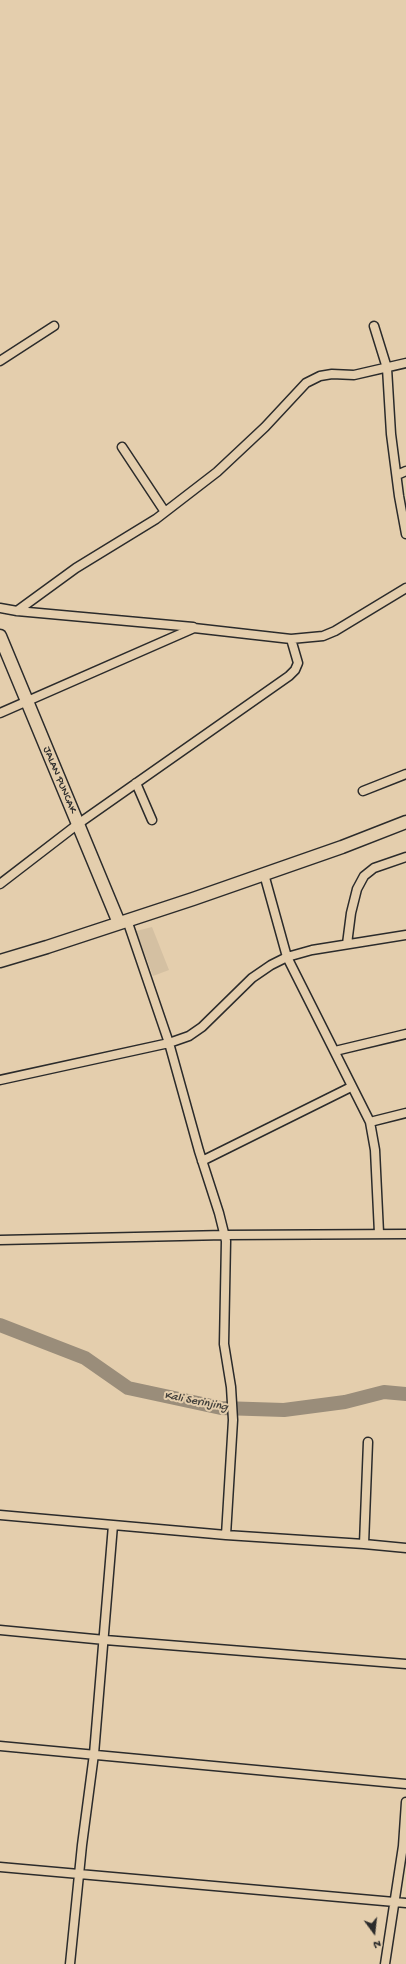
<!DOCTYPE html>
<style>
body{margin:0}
#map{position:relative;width:406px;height:1964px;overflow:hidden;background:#e4cead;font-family:"Gochi Hand",sans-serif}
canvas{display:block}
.north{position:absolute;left:354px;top:1912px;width:40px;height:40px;-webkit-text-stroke:3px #e4cead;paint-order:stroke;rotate:165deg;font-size:11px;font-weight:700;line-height:16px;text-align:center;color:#2b2b2b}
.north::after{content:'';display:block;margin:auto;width:14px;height:18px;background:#2b2b2b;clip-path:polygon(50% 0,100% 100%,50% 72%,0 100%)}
</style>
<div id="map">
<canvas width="406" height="1964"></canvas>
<div class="north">N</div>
</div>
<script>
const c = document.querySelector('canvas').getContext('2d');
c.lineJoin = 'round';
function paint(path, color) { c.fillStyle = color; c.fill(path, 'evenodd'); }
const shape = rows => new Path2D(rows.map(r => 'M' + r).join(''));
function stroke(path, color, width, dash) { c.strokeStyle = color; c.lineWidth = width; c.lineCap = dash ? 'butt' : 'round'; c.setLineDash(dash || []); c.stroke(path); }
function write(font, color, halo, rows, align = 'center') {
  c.font = font + ' "Gochi Hand",sans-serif'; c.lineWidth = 4; c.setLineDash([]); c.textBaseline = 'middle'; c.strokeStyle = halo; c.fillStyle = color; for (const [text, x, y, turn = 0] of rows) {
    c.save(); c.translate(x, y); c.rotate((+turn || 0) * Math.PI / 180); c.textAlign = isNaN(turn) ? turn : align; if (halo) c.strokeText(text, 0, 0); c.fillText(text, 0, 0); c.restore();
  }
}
const built = shape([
 [152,927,169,970,153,976,136,931]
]);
const river = shape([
 [0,1325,85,1358,128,1388,221,1408,284,1410,345,1402,384,1392,406,1394]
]);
const street = shape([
 [374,326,387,368,391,434,399,496,406,534],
 [0,361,54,326],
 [122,447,165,512],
 [397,475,406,471],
 [0,608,17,611,193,627],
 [17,611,76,568,156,519,217,472,265,427,306,383,320,376,332,374,354,375,406,363],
 [0,713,194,628,291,639,323,636,335,631,406,588],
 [136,783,152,820],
 [363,791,406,774],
 [264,874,287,957,370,1122,375,1150,379,1233],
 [0,884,78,824,289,676,295,670,298,663,291,639],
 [127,920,169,1043,199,1151,219,1213,226,1241,224,1344,231,1387,233,1420,226,1535],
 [347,944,351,913,357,889,364,876,374,868,406,857],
 [335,1051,406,1034],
 [0,1080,169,1043,189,1036,202,1027,252,978,271,965,287,957,312,950,406,935],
 [370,1122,406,1113],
 [202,1161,351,1087],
 [0,1240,225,1235,406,1234],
 [0,1515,226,1535,364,1544,406,1548],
 [364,1544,368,1442],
 [0,1630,105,1640,406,1664],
 [0,1746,406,1784],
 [0,1867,406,1903],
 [70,1964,82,1845,94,1754,113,1525],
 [385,1964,403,1846,406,1802]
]);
const secondary = shape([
 [0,636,119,923],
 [0,961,47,947,193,899,342,847,406,822]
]);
const streetNames = [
 ["JALAN PUNCAK",59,780,67]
];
const waterNames = [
 ["Kali Serinjing",196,1402,11]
];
paint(built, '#d4c0a2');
stroke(river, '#9a8d7a', 14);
stroke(street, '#2b2b2b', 11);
stroke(secondary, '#2b2b2b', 15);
stroke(street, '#e4cead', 8);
stroke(secondary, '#e4cead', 12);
write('11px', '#2b2b2b', '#e4cead', streetNames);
write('italic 12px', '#413f3b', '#e4cead', waterNames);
</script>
